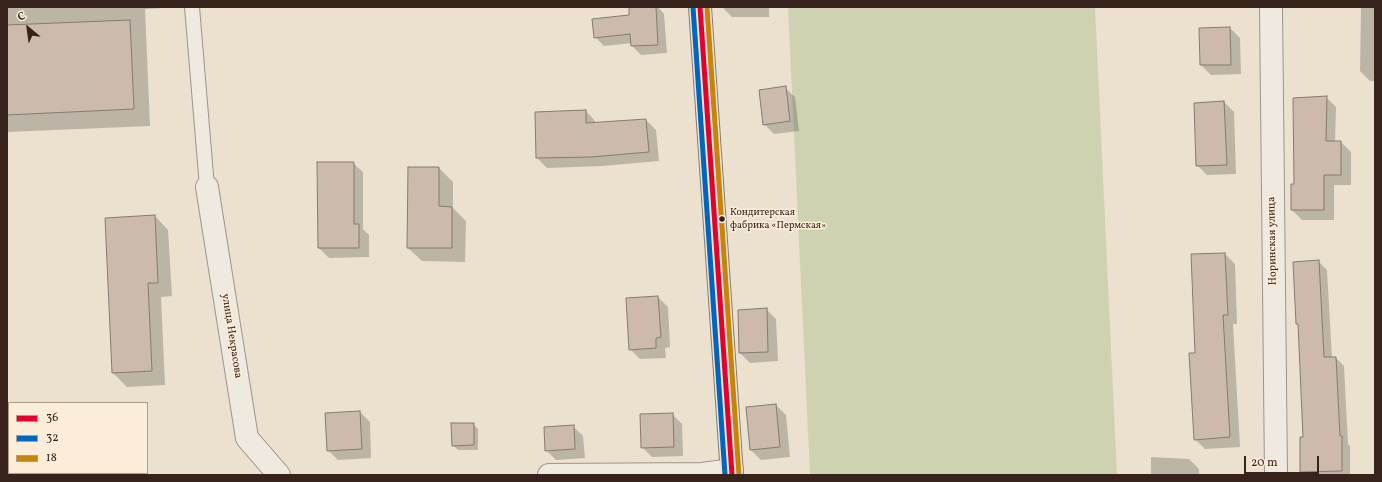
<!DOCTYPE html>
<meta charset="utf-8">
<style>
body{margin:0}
#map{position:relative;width:1382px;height:482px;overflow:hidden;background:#ece1cf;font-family:Vollkorn,serif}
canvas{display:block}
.frame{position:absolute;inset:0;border:8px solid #37231c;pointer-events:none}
.legend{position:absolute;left:8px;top:402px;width:140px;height:72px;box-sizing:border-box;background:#fbedd7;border:1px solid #ad9c8c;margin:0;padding:5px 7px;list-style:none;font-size:12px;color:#37231c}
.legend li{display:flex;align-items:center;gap:8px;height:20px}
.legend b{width:20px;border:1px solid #ad9c8c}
.north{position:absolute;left:8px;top:8px;width:40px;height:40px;-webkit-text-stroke:3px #fbedd7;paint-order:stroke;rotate:331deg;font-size:11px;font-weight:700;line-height:16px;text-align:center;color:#37231c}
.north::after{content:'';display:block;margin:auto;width:14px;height:18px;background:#37231c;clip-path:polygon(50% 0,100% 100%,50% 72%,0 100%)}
.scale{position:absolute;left:1244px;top:456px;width:75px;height:18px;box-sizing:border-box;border:2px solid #37231c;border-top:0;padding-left:5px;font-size:12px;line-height:14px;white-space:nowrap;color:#37231c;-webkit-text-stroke:3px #fbedd7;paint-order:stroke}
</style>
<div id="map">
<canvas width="1382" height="482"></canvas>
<div class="frame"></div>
<ul class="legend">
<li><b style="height:5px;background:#e4002b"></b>36</li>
<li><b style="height:5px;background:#0065bd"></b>32</li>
<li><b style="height:5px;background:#c78507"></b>18</li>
</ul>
<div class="north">С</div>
<div class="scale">20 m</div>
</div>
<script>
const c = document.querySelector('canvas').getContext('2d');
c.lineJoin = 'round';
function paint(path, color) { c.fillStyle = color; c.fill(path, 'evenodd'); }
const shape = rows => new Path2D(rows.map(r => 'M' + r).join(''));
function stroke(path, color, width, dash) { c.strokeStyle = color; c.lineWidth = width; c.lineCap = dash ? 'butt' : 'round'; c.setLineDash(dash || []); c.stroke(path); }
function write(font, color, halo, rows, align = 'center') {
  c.font = font + ' Vollkorn,serif'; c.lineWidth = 3; c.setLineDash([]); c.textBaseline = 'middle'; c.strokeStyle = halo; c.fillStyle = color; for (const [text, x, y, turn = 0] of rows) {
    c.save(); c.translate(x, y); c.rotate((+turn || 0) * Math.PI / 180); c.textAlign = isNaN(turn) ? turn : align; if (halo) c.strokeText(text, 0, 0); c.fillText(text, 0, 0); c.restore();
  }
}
const green = shape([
 [788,7,1095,7,1117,475,810,475]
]);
const shadow = shape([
 [7,7,182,7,145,9,150,126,7,132],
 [630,7,658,7,664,14,667,53,641,55,632,46,632,43,604,46,595,37,630,16],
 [722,7,769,7,769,17,732,17],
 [1350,7,1375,7,1375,81,1370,81,1360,71,1361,8,1352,8],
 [1230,28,1240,38,1241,74,1211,75,1201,65],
 [785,88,795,97,799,131,774,134,764,124],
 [1326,97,1336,107,1335,142,1341,142,1351,152,1351,185,1334,185,1334,220,1302,220,1292,210,1295,185],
 [1224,102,1234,112,1236,174,1207,175,1197,165],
 [586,111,595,121,596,124,646,120,656,130,659,161,602,166,547,168,537,158],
 [353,163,363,172,363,229,369,235,369,257,329,258,319,248],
 [439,168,453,182,453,208,466,221,465,262,422,261,408,248],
 [155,216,168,230,172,296,161,297,165,385,127,387,113,373],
 [1225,254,1235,264,1237,324,1233,324,1240,447,1205,449,1195,439,1196,354,1192,255],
 [1318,261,1327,270,1332,358,1336,358,1344,366,1348,444,1350,446,1350,475,1304,475,1301,472,1301,438,1304,438,1299,325,1297,323],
 [658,297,668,307,670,347,665,348,666,358,640,359,630,349],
 [766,309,776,319,778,361,750,363,740,353],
 [776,405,786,415,790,457,761,460,751,450],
 [360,412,370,422,371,458,338,460,328,450],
 [672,414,682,424,683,456,652,457,642,447],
 [473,424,478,429,478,450,458,450,453,445],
 [573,426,583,436,585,458,556,460,546,450],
 [1151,457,1189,459,1199,469,1199,475,1151,475]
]);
const building = shape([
 [629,7,656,7,658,45,631,46,630,34,594,38,592,19,629,15,629,7],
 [130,20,134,109,7,115,7,25,130,20],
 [1230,27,1231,65,1200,65,1199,28,1230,27],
 [786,86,790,121,763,125,759,90,786,86],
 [1327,96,1326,141,1341,141,1341,175,1324,175,1324,210,1291,210,1291,184,1294,184,1293,98,1327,96],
 [1224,101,1227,165,1196,166,1194,103,1224,101],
 [586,110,586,123,646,119,649,152,591,157,536,158,535,112,586,110],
 [317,162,354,162,354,224,359,224,359,248,318,248,317,162],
 [408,167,439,167,439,206,452,207,452,248,407,248,408,167],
 [155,215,158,283,148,283,152,371,112,373,105,218,155,215],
 [1225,253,1228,315,1223,315,1230,437,1194,440,1189,353,1195,353,1191,254,1225,253],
 [1319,260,1324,357,1336,357,1340,436,1342,436,1342,471,1300,472,1300,437,1303,437,1298,324,1296,324,1293,262,1319,260],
 [658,296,661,337,656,338,656,348,629,350,626,298,658,296],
 [767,308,768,352,739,353,738,310,767,308],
 [776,404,780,447,750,450,746,407,776,404],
 [360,411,362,449,327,451,325,413,360,411],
 [673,413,674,447,641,448,640,414,673,413],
 [451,423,474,423,474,445,452,446,451,423],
 [574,425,575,449,545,451,544,427,574,425]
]);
const lane = shape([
 [192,7,207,187],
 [7,435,9,435],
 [130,473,130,475]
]);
const street = shape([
 [1271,7,1276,475],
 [207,187,247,438,279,475],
 [549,475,702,474,732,470]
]);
const primary = shape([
 [700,7,732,475]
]);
const bus1 = shape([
 [700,7,732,475]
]);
const bus2 = shape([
 [693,7,725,475]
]);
const bus3 = shape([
 [707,7,739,475]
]);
const markers = [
 [722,219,3.5,"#37231c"]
];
const busNames = [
 ["Кондитерская",730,213],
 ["фабрика «Пермская»",730,226]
];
const streetNames = [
 ["Норинская улица",1273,241,-91],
 ["улица Некрасова",231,336,81]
];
paint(green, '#cfd2b1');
paint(shadow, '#0003');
paint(building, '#ccbaad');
stroke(building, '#847b72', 1);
stroke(lane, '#9d958a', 16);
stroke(street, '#9d958a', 24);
stroke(primary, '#847b72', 24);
stroke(lane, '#efe9e0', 14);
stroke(street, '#efe9e0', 22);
stroke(primary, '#ece5db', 22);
stroke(bus1, '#e4002b', 5);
stroke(bus2, '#0065bd', 5);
stroke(bus3, '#c78507', 5);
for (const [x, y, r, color] of markers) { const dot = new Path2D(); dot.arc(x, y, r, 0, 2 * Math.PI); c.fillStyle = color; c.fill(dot); stroke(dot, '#fbedd7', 1.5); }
write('10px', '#37231c', '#fbedd7', busNames, 'left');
write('11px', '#37231c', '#fbedd7', streetNames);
</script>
